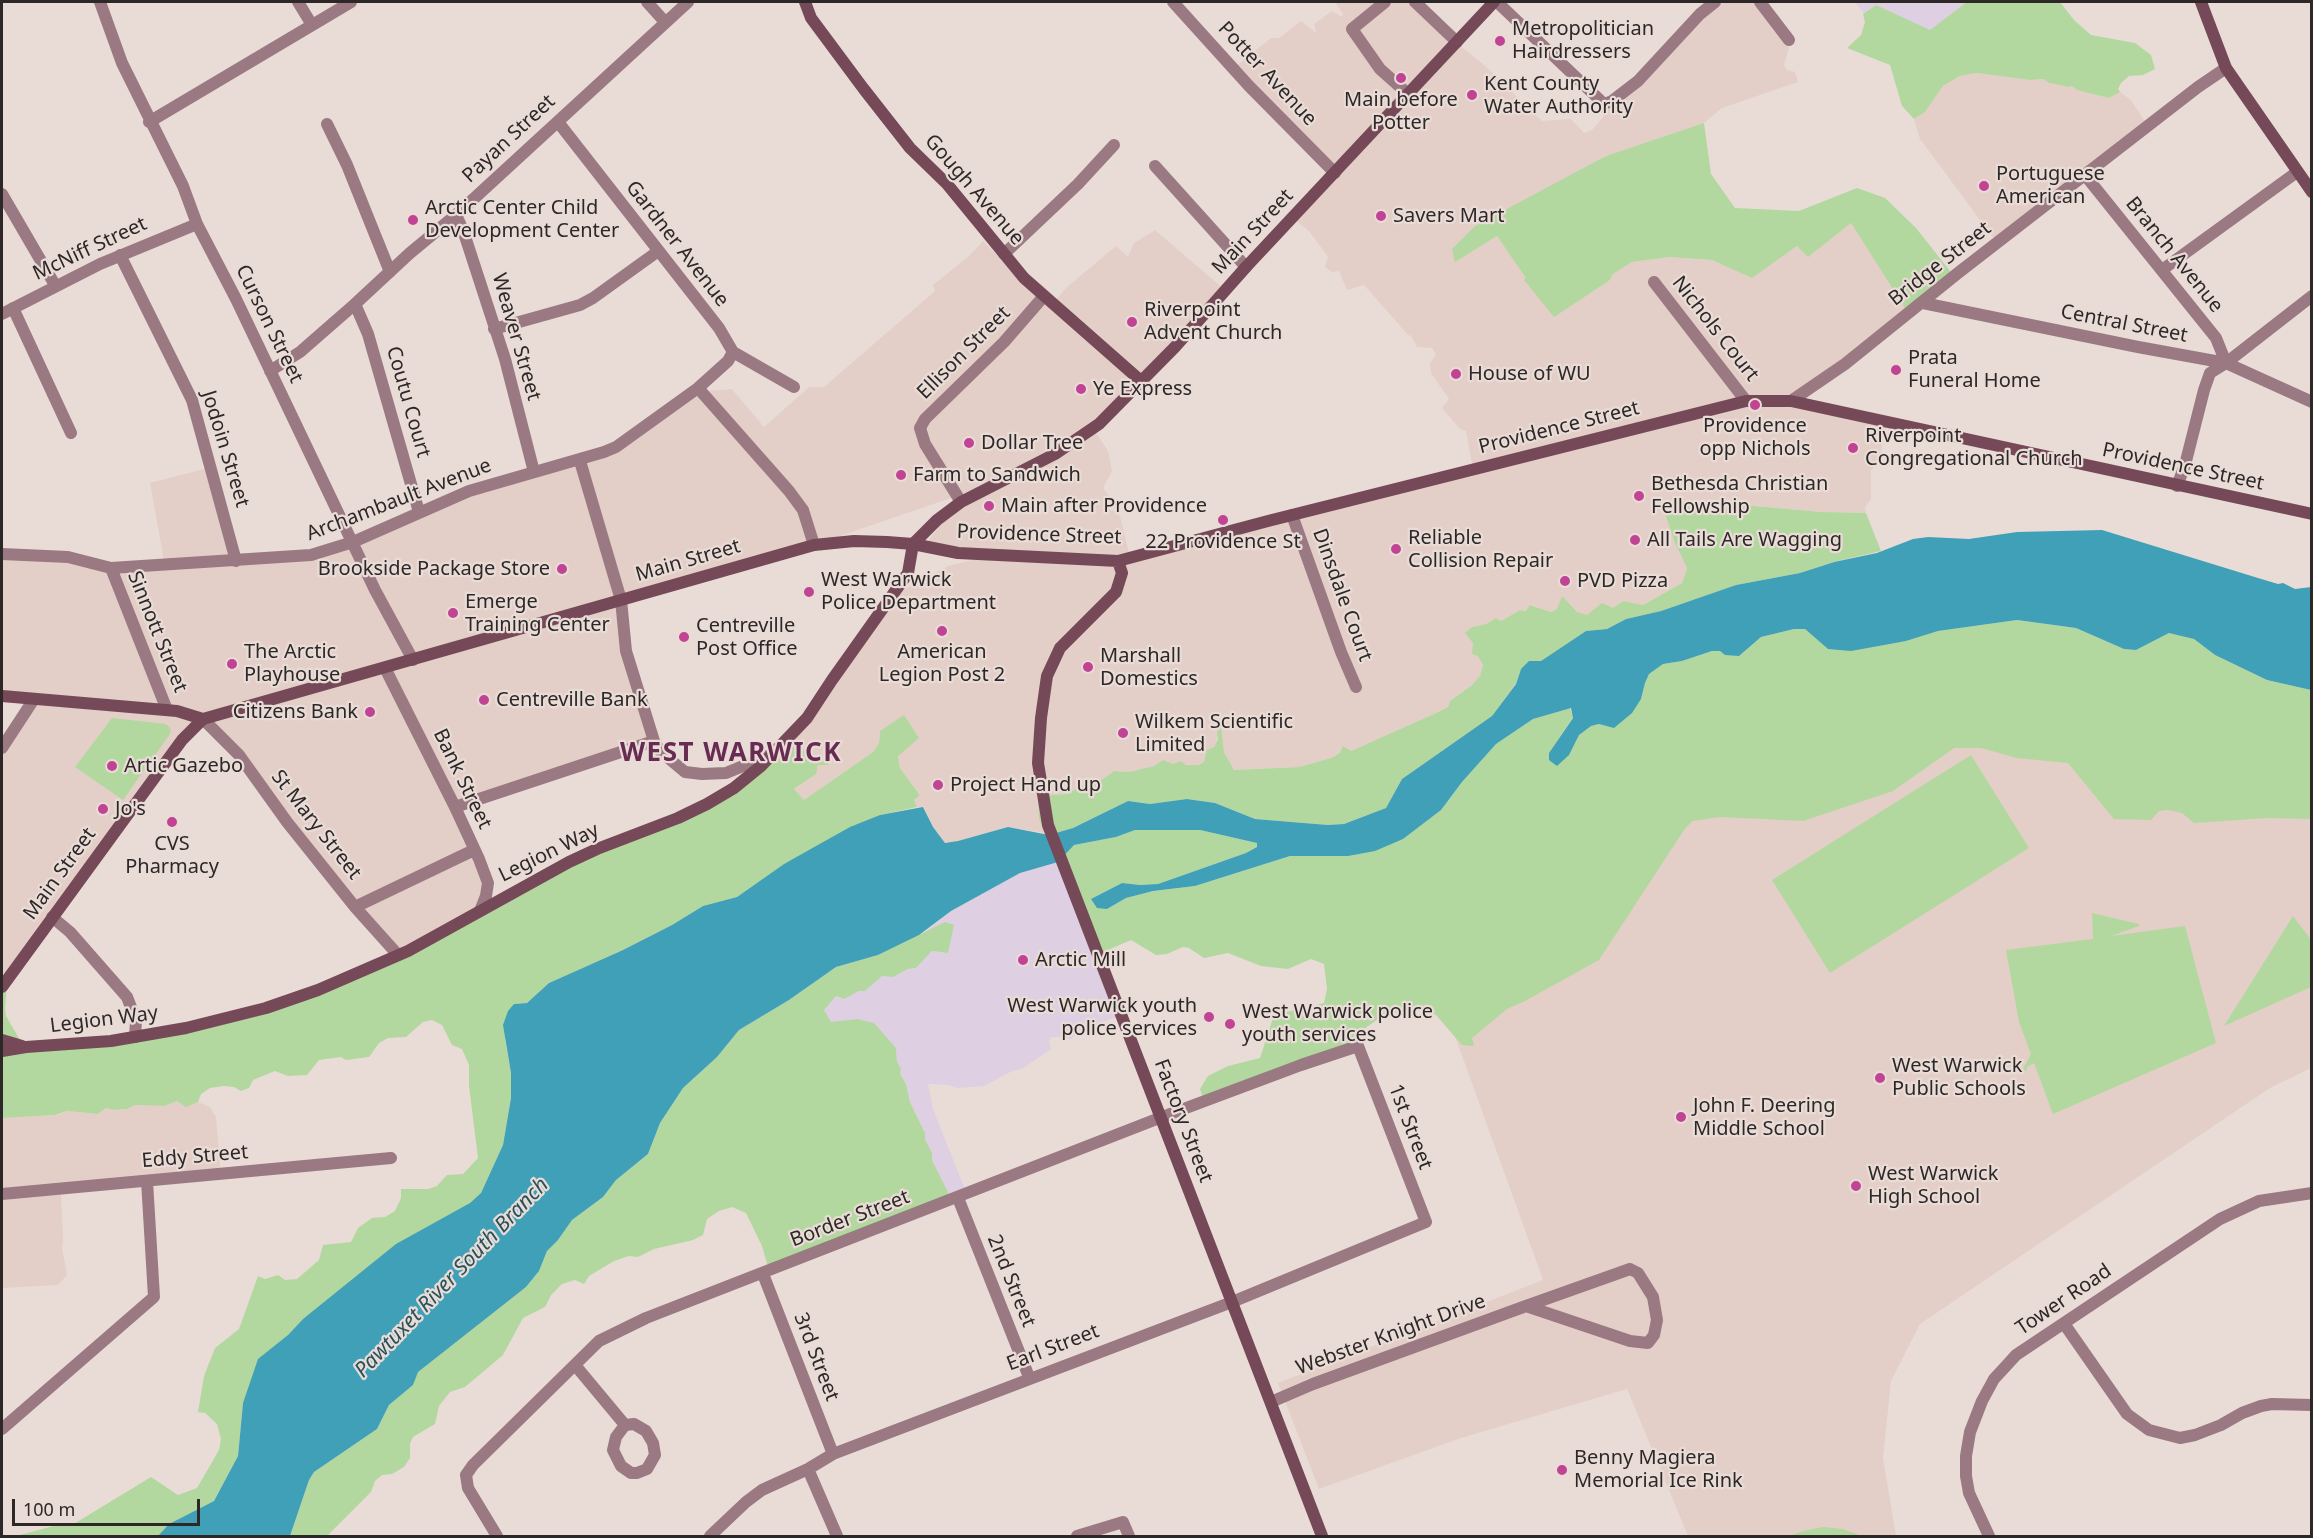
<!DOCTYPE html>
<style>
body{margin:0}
#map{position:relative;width:2313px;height:1538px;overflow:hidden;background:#e9dcd7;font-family:"Noto Sans",sans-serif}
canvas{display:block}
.frame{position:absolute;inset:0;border:3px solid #2d2827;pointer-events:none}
.scale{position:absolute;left:12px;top:1499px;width:188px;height:27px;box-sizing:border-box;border:3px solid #2d2827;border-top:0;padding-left:8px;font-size:18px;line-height:21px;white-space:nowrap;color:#2d2827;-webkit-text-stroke:4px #e9dcd7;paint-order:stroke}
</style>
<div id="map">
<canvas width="2313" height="1538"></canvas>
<div class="frame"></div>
<div class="scale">100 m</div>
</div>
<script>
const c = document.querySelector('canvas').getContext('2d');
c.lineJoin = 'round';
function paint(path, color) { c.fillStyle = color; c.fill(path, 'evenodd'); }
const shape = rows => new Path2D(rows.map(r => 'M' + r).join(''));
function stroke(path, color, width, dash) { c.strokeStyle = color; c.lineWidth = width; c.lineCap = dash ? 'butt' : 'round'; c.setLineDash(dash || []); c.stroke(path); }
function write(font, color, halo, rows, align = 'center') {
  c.font = font + ' "Noto Sans",sans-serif'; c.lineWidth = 4.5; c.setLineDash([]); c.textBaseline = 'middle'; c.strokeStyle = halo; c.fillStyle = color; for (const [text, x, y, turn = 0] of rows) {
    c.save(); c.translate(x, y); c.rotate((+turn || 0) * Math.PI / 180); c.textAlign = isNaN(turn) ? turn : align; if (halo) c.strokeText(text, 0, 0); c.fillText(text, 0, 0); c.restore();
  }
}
const built = shape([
 [1335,2,1415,2,1459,45,1482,63,1542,121,1571,119,1584,133,1592,130,1603,117,1606,103,1716,2,1755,2,1789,48,1784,65,1787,70,1795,72,1798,82,1722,108,1704,123,1676,134,1605,156,1455,262,1497,236,1554,316,1610,280,1613,274,1632,262,1670,257,1712,260,1752,277,1797,246,1808,256,1851,223,1908,313,1799,396,1886,424,1879,463,1871,470,1871,499,1865,507,1866,513,1822,512,1743,505,1717,511,1695,503,1664,511,1675,543,1687,568,1682,583,1643,605,1623,601,1613,608,1587,615,1557,609,1551,612,1531,605,1526,611,1520,610,1501,621,1496,618,1486,624,1472,627,1466,633,1473,643,1483,665,1480,676,1472,685,1450,701,1448,707,1436,713,1351,751,1340,753,1331,758,1299,767,1234,770,1224,752,1221,728,1214,747,1204,762,1197,765,1173,764,1163,760,1154,766,1129,772,1114,771,1100,781,1088,782,1067,794,1038,796,1045,833,1008,827,958,841,945,843,933,827,924,807,917,807,914,800,920,794,900,768,898,756,880,731,879,743,873,752,804,800,794,790,815,774,818,765,827,760,815,762,791,737,901,591,948,566,981,558,927,543,957,501,954,497,837,537,618,602,653,735,461,806,488,878,484,902,398,954,247,770,212,718,183,740,2,988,2,750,31,705,2,695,2,553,108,565,164,561,150,483,212,467,238,561,306,555,466,491,613,449,697,389,707,391,732,389,764,427,809,387,824,387,935,291,933,285,969,256,983,241,996,254,1004,254,1054,302,1067,287,1116,246,1128,257,1134,243,1155,230,1225,290,1093,428,1108,451,1112,471,1103,488,1110,497,1106,502,1110,510,1116,511,1120,516,1129,553,1473,469,1466,431,1460,429,1442,408,1449,399,1431,373,1430,363,1436,355,1432,348,1417,347,1411,336,1408,335,1364,285,1347,290,1339,271,1332,272,1325,267,1328,257,1309,231,1294,219,1334,175,1235,67,1271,38,1279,38,1301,21,1316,33,1314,24,1332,11,1342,17,1343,14],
 [1977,73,2030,80,2043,79,2049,83,2067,87,2072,86,2109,98,2120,92,2131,100,2148,126,1997,243,1920,139,1914,119,1925,112,1943,86,1960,76],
 [1610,712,2312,756,2311,1068,2270,1088,1920,1324,1891,1381,1883,1458,1896,1536,1688,1536,1627,1389,1461,1438,1319,1489,1278,1383,1543,1280,1456,1039,1330,863],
 [177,1101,186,1106,198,1102,210,1107,216,1117,221,1175,61,1194,63,1239,62,1248,67,1275,58,1285,2,1288,2,1118,58,1115,67,1111,98,1114,106,1108,113,1110,127,1109,135,1105,164,1106]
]);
const industrial = shape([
 [1855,2,1967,2,1930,31,1876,5,1864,13],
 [1056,862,1116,1017,1100,1023,1082,1035,1077,1033,1070,1040,1065,1037,1051,1037,1049,1041,1051,1049,1022,1069,1012,1071,984,1086,958,1088,948,1085,928,1084,933,1109,966,1192,951,1198,932,1160,932,1153,925,1139,925,1133,910,1102,906,1084,900,1074,901,1069,897,1062,896,1047,857,1019,831,1023,824,1010,836,996,844,999,859,991,865,991,882,976,893,977,909,969,916,968,932,951,945,953,926,931,951,911,1020,873]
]);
const green = shape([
 [1967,2,2060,2,2074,20,2091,35,2135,43,2151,55,2155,69,2143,75,2129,76,2121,83,2118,89,2120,92,2109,98,2077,90,2072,86,2068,87,2049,83,2043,79,2030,80,1977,73,1960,76,1943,86,1925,112,1914,119,1902,106,1890,65,1847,48,1861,35,1865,22,1863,14,1876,5,1930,30],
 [1704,123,1711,174,1735,208,1799,211,1857,188,1885,198,1916,228,1954,276,1908,313,1851,223,1808,257,1797,246,1752,278,1712,260,1670,257,1632,262,1613,274,1610,280,1554,317,1524,280,1526,278,1497,236,1455,262,1452,249,1475,226,1606,156],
 [1672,503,1695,503,1717,511,1743,505,1822,512,1866,513,1881,551,1833,562,1800,573,1736,585,1661,611,1626,619,1607,629,1586,631,1541,661,1521,669,1516,683,1492,716,1402,779,1386,808,1344,824,1328,825,1255,819,1215,803,1187,799,1150,804,1128,801,1073,828,1049,835,1045,833,1039,818,1038,796,1067,794,1088,782,1100,781,1114,771,1129,772,1154,766,1163,760,1173,764,1181,761,1186,765,1198,765,1204,762,1207,750,1214,747,1218,739,1217,732,1221,727,1224,752,1234,770,1299,767,1331,758,1340,753,1343,746,1351,751,1436,713,1448,707,1450,701,1472,685,1480,676,1483,665,1478,656,1472,654,1473,643,1465,633,1472,627,1486,624,1496,618,1501,621,1520,610,1526,611,1530,605,1551,612,1557,609,1562,596,1577,612,1587,615,1602,603,1613,608,1623,601,1643,605,1682,583,1687,568,1675,543,1664,511],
 [2017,620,2076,628,2124,649,2136,650,2169,633,2181,635,2194,639,2215,655,2267,680,2311,690,2311,819,2268,818,2194,823,2182,813,2168,810,2159,811,2151,820,2114,819,2068,763,2017,758,1981,748,1954,748,1893,791,1803,821,1720,817,1692,821,1684,830,1599,960,1525,1001,1507,1009,1472,1038,1474,1046,1462,1045,1436,1015,1416,1006,1380,1018,1358,1033,1355,1043,1205,1104,1200,1089,1208,1076,1228,1066,1260,1058,1274,1015,1324,1003,1327,989,1324,964,1311,959,1288,969,1261,966,1228,953,1204,958,1189,948,1183,947,1167,954,1156,955,1131,940,1094,956,1060,858,1074,845,1116,837,1135,830,1200,830,1257,843,1257,847,1246,853,1158,884,1140,885,1122,883,1091,899,1107,909,1126,898,1153,891,1195,886,1290,856,1348,856,1403,839,1441,810,1462,782,1496,744,1533,719,1570,708,1573,717,1549,753,1569,755,1579,735,1591,726,1599,724,1614,728,1641,699,1645,683,1649,674,1663,664,1682,661,1712,651,1720,651,1739,656,1761,637,1794,629,1805,629,1828,649,1906,641,1938,631],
 [904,715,919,738,898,756,900,768,920,795,914,800,917,807,880,815,784,864,737,897,703,906,672,925,623,950,549,983,527,1003,514,1004,505,1040,511,1073,511,1098,503,1145,481,1193,470,1203,303,1319,288,1335,243,1403,238,1456,214,1501,169,1524,158,1536,16,1536,61,1524,72,1525,151,1477,178,1495,197,1488,219,1450,221,1439,217,1424,205,1413,198,1412,204,1376,215,1348,239,1329,258,1276,265,1279,278,1275,285,1280,297,1279,319,1260,323,1245,351,1242,358,1228,372,1218,385,1217,395,1211,401,1198,401,1189,428,1189,437,1186,447,1175,463,1174,478,1158,469,1086,469,1065,462,1049,452,1045,442,1025,432,1020,423,1022,406,1037,388,1038,379,1043,369,1057,346,1060,341,1057,319,1060,307,1075,288,1076,275,1071,253,1080,249,1088,241,1091,234,1087,224,1086,210,1088,201,1094,198,1102,186,1107,177,1101,164,1106,135,1105,127,1109,113,1110,106,1108,98,1114,67,1111,55,1115,2,1118,2,988,7,983,5,1008,6,1016,23,1045,179,1029,365,972,576,859,708,805,791,737,815,762,827,760,829,765,818,765,816,774,794,789,804,800,873,752,879,743,880,731],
 [112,718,166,724,171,729,170,734,123,800,75,767],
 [1971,755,2029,848,1830,973,1772,880],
 [2092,913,2139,924,2139,926,2111,936,2185,926,2216,1043,2053,1114,2034,1063,2027,1067,2026,1071,2023,1069,2031,1054,2019,1022,2006,950,2093,939],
 [2293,916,2311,940,2311,987,2224,1026],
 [945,922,954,925,948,953,932,951,916,968,908,969,893,977,882,976,865,991,859,991,844,999,836,996,824,1010,831,1022,857,1019,874,1023,896,1048,897,1062,901,1069,900,1074,906,1084,910,1102,925,1133,925,1139,932,1153,932,1160,951,1198,769,1270,762,1246,746,1213,732,1207,719,1211,707,1219,703,1235,693,1240,654,1249,638,1257,629,1256,614,1261,589,1276,584,1284,575,1280,562,1284,551,1295,545,1307,523,1318,503,1355,465,1387,450,1392,439,1406,435,1424,413,1437,410,1444,410,1458,404,1467,392,1474,382,1475,375,1481,371,1492,327,1536,290,1536,309,1480,314,1472,377,1429,389,1405,413,1385,417,1372,526,1287,539,1271,547,1251,558,1240,572,1220,603,1197,616,1180,648,1154,660,1123,683,1088,717,1057,739,1030,789,1000,836,967,878,955],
 [1823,1527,1843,1529,1862,1536,1789,1536,1803,1531]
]);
const water = shape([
 [2102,530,2258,578,2278,584,2283,583,2295,589,2311,587,2311,690,2267,680,2215,655,2194,639,2169,633,2136,650,2124,649,2076,628,2017,620,1938,631,1906,641,1851,651,1828,649,1805,629,1794,629,1761,637,1739,656,1725,655,1720,651,1712,651,1682,661,1663,664,1649,674,1645,683,1641,699,1632,713,1614,728,1599,724,1591,726,1579,735,1569,755,1557,766,1549,760,1549,753,1573,718,1571,708,1533,719,1496,744,1462,782,1441,810,1403,839,1375,851,1348,856,1290,856,1195,886,1153,891,1126,898,1107,909,1097,908,1091,899,1122,883,1140,885,1158,884,1246,853,1257,847,1257,843,1200,830,1135,830,1116,837,1074,845,1058,862,1020,873,951,911,919,935,878,955,836,967,789,1000,739,1030,717,1057,683,1088,660,1123,648,1154,616,1180,603,1197,572,1220,558,1240,547,1251,539,1271,526,1287,418,1372,413,1385,389,1405,377,1429,314,1472,309,1480,290,1536,158,1536,169,1524,214,1501,238,1456,243,1403,258,1359,288,1335,303,1319,396,1244,470,1203,481,1193,503,1145,511,1098,511,1073,503,1025,508,1011,514,1004,527,1003,549,983,623,950,672,925,703,906,737,897,784,864,850,827,880,815,923,807,933,827,945,843,958,841,1008,827,1049,835,1073,828,1128,801,1150,804,1187,799,1215,803,1255,819,1328,825,1344,824,1386,808,1402,779,1492,716,1516,684,1521,669,1529,661,1541,661,1586,631,1607,629,1626,619,1661,611,1736,585,1800,573,1834,562,1877,553,1913,539,1928,537,1969,539,2017,532]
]);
const street = shape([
 [100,2,122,63,183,186,197,224,236,299,375,590,413,660],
 [298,2,312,25],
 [647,2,665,22],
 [1173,2,1249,86,1335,173],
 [1385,2,1352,29,1380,69,1408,94],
 [1415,2,1457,42],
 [1497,2,1604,104,1612,101,1638,81,1700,14,1715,2],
 [1760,2,1789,40],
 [149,122,351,2],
 [327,124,347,165,390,272],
 [1155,166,1246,267],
 [2085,175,2216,338,2226,363],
 [2,194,55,285],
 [456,215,463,230,505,359,534,472],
 [1004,254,1078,184,1114,145],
 [120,255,192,400,236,561],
 [2162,270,2297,172],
 [1654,282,1746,401],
 [1923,303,2138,347,2226,363,2312,402],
 [355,304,368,334,419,512],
 [13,308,71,433],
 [2,314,100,264,197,224],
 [494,329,580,305,593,298,657,252],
 [733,352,794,387],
 [270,371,300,352,355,304,410,253,456,215,688,2],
 [698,388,789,491,803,510,814,545],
 [1791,401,1845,364,1958,273,2198,87,2226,68],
 [580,461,621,600,626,651,654,741,660,751,685,772,702,774,726,773,772,754],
 [2177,486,2185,465,2204,390,2210,373,2226,363,2312,296],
 [961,502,925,444,920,428,925,419,1004,342,1044,296],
 [1292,515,1341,652,1356,687],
 [2,554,68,557,111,568,311,555,353,542,469,491,604,452,616,447,698,388,728,361,733,352,719,328,558,122],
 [111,568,167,710],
 [385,668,455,807,479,859,488,883,486,896,480,911],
 [203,719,239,755,287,822,355,907,398,955],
 [2,748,34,699],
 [455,807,654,741],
 [355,907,474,850],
 [52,917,70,932,127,997,136,1020,135,1037],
 [2,1194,391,1158],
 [958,1198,1029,1377],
 [1630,1269,1638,1273,1653,1297,1657,1320,1654,1335,1648,1343,1630,1341,1526,1306,1630,1269],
 [763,1274,833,1454],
 [2065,1325,2127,1414,2149,1430,2180,1438,2195,1435,2221,1425,2242,1413,2261,1406,2272,1404,2312,1405],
 [575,1365,625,1425],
 [1271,1402,1313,1384,1526,1306],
 [634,1424,646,1431,653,1443,655,1455,647,1469,637,1473,631,1473,621,1466,613,1450,616,1437,625,1425,634,1424],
 [2,1429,154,1297,147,1181],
 [808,1469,837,1536],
 [497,1536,468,1488,466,1475,473,1465,599,1341,646,1318,1162,1117,1301,1065,1358,1046,1426,1222,1232,1302,833,1454,808,1469,762,1490,746,1502,710,1536],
 [1077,1536,1123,1522,1129,1536],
 [1989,1536,1969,1493,1966,1476,1966,1456,1970,1432,1982,1401,1994,1379,2006,1366,2016,1355,2220,1219,2259,1201,2312,1193]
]);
const secondary = shape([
 [805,2,811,18,863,88,910,148,947,184,1024,278,1141,381],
 [2201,2,2226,68,2312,192],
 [1118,561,1122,573,1116,592,1060,648,1047,676,1041,718,1038,763,1048,825,1322,1536],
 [2,696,177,711,203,719],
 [2,987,182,740,203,719,814,545,854,541,887,542,913,544,958,553,1118,561,1268,521,1746,401,1791,401,2312,514],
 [2,1040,22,1046],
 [2,1051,26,1047,111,1041,186,1028,266,1008,318,990,408,951,569,862,597,849,678,818,707,804,734,788,761,766,807,718,832,680,908,573,913,544,937,520,961,502,1055,454,1099,424,1175,347,1246,267,1494,2]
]);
const markers = [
 [1500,41,6,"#c14494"],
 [1401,78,6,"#c14494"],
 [1472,95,6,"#c14494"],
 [1984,186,6,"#c14494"],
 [1381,216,6,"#c14494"],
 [413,220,6,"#c14494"],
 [1132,322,6,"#c14494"],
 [1896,370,6,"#c14494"],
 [1456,374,6,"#c14494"],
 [1081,389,6,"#c14494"],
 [1755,405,6,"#c14494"],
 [969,443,6,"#c14494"],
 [1853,448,6,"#c14494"],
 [901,475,6,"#c14494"],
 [1639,496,6,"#c14494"],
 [989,506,6,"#c14494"],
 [1223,520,6,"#c14494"],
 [1635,540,6,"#c14494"],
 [1396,549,6,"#c14494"],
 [562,569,6,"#c14494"],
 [1565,581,6,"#c14494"],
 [809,592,6,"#c14494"],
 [453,613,6,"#c14494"],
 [942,631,6,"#c14494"],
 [684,637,6,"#c14494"],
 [232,664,6,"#c14494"],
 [1088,667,6,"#c14494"],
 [484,700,6,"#c14494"],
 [370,712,6,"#c14494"],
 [1123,733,6,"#c14494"],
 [112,766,6,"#c14494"],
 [938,785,6,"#c14494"],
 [103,809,6,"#c14494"],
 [172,822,6,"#c14494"],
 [1023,960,6,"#c14494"],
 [1209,1017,6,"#c14494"],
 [1230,1024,6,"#c14494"],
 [1880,1078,6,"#c14494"],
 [1681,1117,6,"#c14494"],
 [1856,1186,6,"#c14494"],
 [1562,1470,6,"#c14494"]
];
const poiNames = [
 ["Metropolitician",1512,29],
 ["Hairdressers",1512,52],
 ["Kent County",1484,84],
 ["Water Authority",1484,107],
 ["Main before",1401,100,"center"],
 ["Potter",1401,123,"center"],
 ["Portuguese",1996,174],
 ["American",1996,197],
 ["Arctic Center Child",425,208],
 ["Development Center",425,231],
 ["Savers Mart",1393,216],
 ["Riverpoint",1144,310],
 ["Advent Church",1144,333],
 ["Prata",1908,358],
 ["Funeral Home",1908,381],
 ["House of WU",1468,374],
 ["Ye Express",1093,389],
 ["Providence",1755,426,"center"],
 ["opp Nichols",1755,449,"center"],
 ["Riverpoint",1865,436],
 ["Congregational Church",1865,459],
 ["Dollar Tree",981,443],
 ["Farm to Sandwich",913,475],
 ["Bethesda Christian",1651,484],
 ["Fellowship",1651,507],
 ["Main after Providence",1001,506],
 ["Reliable",1408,538],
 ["Collision Repair",1408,561],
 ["All Tails Are Wagging",1647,540],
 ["22 Providence St",1223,542,"center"],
 ["Brookside Package Store",550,569,"right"],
 ["West Warwick",821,580],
 ["Police Department",821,603],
 ["PVD Pizza",1577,581],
 ["Emerge",465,602],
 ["Training Center",465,625],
 ["Centreville",696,626],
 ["Post Office",696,649],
 ["The Arctic",244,652],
 ["Playhouse",244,675],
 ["American",942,652,"center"],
 ["Legion Post 2",942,675,"center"],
 ["Marshall",1100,656],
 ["Domestics",1100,679],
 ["Centreville Bank",496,700],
 ["Citizens Bank",358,712,"right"],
 ["Wilkem Scientific",1135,722],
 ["Limited",1135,745],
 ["Artic Gazebo",124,766],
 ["Project Hand up",950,785],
 ["Jo's",115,809],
 ["CVS",172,844,"center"],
 ["Pharmacy",172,867,"center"],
 ["Arctic Mill",1035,960],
 ["West Warwick youth",1197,1006,"right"],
 ["police services",1197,1029,"right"],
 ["West Warwick police",1242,1012],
 ["youth services",1242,1035],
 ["West Warwick",1892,1066],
 ["Public Schools",1892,1089],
 ["John F. Deering",1693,1106],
 ["Middle School",1693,1129],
 ["West Warwick",1868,1174],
 ["High School",1868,1197],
 ["Benny Magiera",1574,1458],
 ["Memorial Ice Rink",1574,1481]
];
const streetNames = [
 ["Potter Avenue",1267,74,47],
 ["Payan Street",509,139,-43],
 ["Gough Avenue",974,190,49],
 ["Main Street",1253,232,-47],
 ["Gardner Avenue",677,244,52],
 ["McNiff Street",90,249,-25],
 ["Branch Avenue",2174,255,51],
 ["Bridge Street",1940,264,-38],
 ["Curson Street",269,324,64],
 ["Central Street",2124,324,11],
 ["Nichols Court",1715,329,52],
 ["Weaver Street",516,337,74],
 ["Ellison Street",964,353,-45],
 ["Coutu Court",408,402,74],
 ["Providence Street",1559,428,-14],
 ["Jodoin Street",225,449,73],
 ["Providence Street",2183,467,12],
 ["Archambault Avenue",399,500,-21],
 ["Providence Street",1039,535,2],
 ["Main Street",688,561,-16],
 ["Dinsdale Court",1342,595,70],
 ["Sinnott Street",157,632,68],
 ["Bank Street",462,779,64],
 ["St Mary Street",316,825,52],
 ["Legion Way",549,853,-26],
 ["Main Street",60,874,-54],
 ["Legion Way",104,1020,-7],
 ["Factory Street",1183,1121,69],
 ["1st Street",1410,1127,69],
 ["Eddy Street",195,1157,-5],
 ["Border Street",850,1219,-21],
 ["2nd Street",1011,1281,68],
 ["Tower Road",2064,1300,-34],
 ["Webster Knight Drive",1391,1335,-20],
 ["Earl Street",1053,1348,-21],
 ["3rd Street",816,1357,69]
];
const waterNames = [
 ["Pawtuxet River South Branch",452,1278,-46]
];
const districtNames = [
 ["WEST WARWICK",731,754]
];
paint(built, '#e3cfc7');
paint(industrial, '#decfe2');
paint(green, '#b2d89f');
paint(water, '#3fa0b7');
stroke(street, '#9a7983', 12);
stroke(secondary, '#764958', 12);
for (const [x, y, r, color] of markers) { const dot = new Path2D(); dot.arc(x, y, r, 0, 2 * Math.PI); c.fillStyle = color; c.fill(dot); stroke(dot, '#e9dcd7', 2); }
write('20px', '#2d2827', '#e9dcd7', poiNames, 'left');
write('20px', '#2d2827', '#e9dcd7', streetNames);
write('italic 21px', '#27515c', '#e9dcd7', waterNames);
c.letterSpacing = '1.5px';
write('bold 26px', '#682b51', '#e9dcd7', districtNames);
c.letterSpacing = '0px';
</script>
